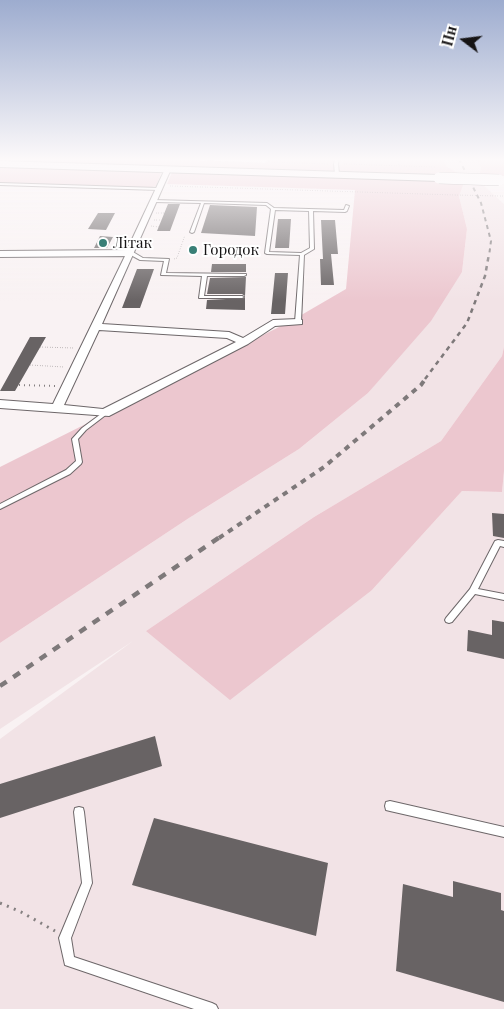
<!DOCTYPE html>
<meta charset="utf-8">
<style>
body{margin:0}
#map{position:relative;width:504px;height:1009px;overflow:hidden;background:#f9f2f3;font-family:"Playfair Display",serif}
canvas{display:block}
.north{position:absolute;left:439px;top:15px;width:50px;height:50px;-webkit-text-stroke:4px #fff;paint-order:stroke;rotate:285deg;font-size:14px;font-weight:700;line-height:20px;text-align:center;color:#161415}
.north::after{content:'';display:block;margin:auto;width:18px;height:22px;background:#161415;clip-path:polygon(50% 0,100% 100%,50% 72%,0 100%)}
</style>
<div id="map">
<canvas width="504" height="1009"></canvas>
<div class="north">Пн</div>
</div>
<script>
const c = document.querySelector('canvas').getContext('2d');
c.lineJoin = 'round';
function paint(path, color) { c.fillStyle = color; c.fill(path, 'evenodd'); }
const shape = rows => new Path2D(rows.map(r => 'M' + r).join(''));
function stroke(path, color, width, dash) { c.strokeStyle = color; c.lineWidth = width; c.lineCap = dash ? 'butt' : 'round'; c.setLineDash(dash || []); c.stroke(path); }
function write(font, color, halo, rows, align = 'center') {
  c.font = font + ' "Playfair Display",serif'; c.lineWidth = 4; c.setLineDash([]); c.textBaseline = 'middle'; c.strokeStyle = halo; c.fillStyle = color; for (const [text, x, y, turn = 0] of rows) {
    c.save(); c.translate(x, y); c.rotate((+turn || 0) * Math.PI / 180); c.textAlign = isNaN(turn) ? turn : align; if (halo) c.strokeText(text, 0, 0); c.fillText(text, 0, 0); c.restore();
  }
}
const built = shape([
 [443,159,478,159,481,168,479,175,480,182,504,204,504,347,502,356,441,441,314,517,146,631,372,590,462,491,502,492,504,471,504,1009,0,1009,0,739,133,641,0,729,0,643,189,518,299,449,368,393,462,272,467,229,459,196,461,175,445,166]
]);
const green = shape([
 [0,159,169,159,266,163,269,159,443,159,446,166,461,175,0,161],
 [478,159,504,159,504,176,479,175,481,168],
 [0,166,160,172,161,174,156,186,148,188,0,183],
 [172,172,464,182,459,196,467,229,462,272,431,321,368,393,299,449,189,518,0,643,0,467,291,321,346,289,355,190,167,184],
 [504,347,504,471,502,492,462,491,372,590,230,700,146,631,314,517,441,441,502,356]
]);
const building = shape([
 [168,204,180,204,170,231,157,231],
 [210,205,257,207,255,236,201,233],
 [98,213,115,213,106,230,88,229],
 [278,219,291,219,289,248,275,248],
 [321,220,335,220,338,254,331,254,334,285,321,285,320,259,323,259],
 [100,236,113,237,107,248,94,248],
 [212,264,246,264,246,272,211,272],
 [137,269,154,269,140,308,122,308],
 [275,273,288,273,285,314,271,314],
 [246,277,245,296,242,294,207,294,210,278],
 [245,298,245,310,206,309,207,300],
 [30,337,46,337,15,391,0,391],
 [492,513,504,514,504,538,493,536],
 [492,620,504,622,504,659,467,651,468,630,492,635],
 [155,736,162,766,0,818,0,784],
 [154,818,328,863,316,936,132,885],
 [453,881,501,893,501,910,504,911,504,1002,396,971,403,884,453,897]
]);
const pathFar2 = shape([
 [270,159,268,162,329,164],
 [398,159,399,166],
 [344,164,436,167],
 [170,186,455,195],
 [500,196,504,196],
 [156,213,164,213],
 [154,220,161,220],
 [151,226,159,227],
 [174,259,177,258,185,235],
 [40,347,74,348],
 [30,365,64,367]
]);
const pathFar1 = shape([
 [19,385,55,386]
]);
const path = shape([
 [0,903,21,912,55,931]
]);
const service = shape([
 [335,159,339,159,338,164,339,174,337,175,335,174,334,164,335,159],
 [0,183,159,188,161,189,159,190,0,185,0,183],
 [153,200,267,203,274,208,344,210,346,205,349,206,347,211,345,212,313,211,314,249,304,255,301,322,298,324,295,322,300,255,267,254,265,253,271,209,266,205,204,203,194,232,192,233,190,232,201,203,154,202,153,202,153,200],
 [275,210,309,211,310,248,301,253,269,252,275,210],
 [129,252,133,252,143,258,169,259,166,273,246,274,246,275,244,276,207,276,204,296,242,296,244,297,242,298,199,298,202,276,161,275,164,261,140,260,129,254,129,252],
 [105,411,107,412,108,413,107,414,86,430,78,439,82,462,81,464,70,474,0,509,0,504,66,470,76,461,72,439,82,428,105,411],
 [498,540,504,541,504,547,500,546,478,589,504,594,504,600,475,594,452,622,449,623,446,622,445,620,446,618,470,589,495,541,498,540],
 [390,801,504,827,504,837,390,811,386,810,385,806,386,802,390,801],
 [79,807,83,808,84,812,92,883,71,938,74,957,212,1003,216,1005,218,1009,194,1009,65,965,59,938,82,883,74,812,75,808,79,807]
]);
const minor = shape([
 [168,167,171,169,102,324,229,332,243,338,273,320,298,319,302,320,302,324,275,326,248,344,109,416,0,408,0,400,53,404,125,256,0,257,0,251,127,250,165,169,168,167],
 [99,330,227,338,236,342,103,409,64,405,99,330]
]);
const secondary = shape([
 [0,161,439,175,444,178,439,181,0,167,0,161]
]);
const railFar3 = shape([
 [459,159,481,203,491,241,489,256]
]);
const railFar2 = shape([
 [425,379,467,323,485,276,489,254]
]);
const railFar1 = shape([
 [219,538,324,467,421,385,426,378]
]);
const rail = shape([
 [0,686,220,537]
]);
const pathBridge = shape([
 [455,195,500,196]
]);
const secondaryBridge = shape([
 [439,178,499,180]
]);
const markers = [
 [103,243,5,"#397f76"],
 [193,250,5,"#397f76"]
];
const farPoinames = [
 ["Літак",113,243],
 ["Городок",203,250]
];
paint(built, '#f2e3e6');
paint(green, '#ecc7cf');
paint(building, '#686364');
stroke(service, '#6d6769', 2);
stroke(minor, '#6d6769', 2);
stroke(secondary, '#6d6769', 2);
stroke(pathFar2, '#858081', 1, [0.5, 2]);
stroke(pathFar1, '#858081', 2, [1, 4]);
stroke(path, '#858081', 3, [2, 5.5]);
paint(service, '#fff');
paint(minor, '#fff');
paint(secondary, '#fff');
stroke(railFar3, '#7e797a', 2, [4, 4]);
stroke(railFar2, '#7e797a', 2.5, [4.5, 4.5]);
stroke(railFar1, '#7e797a', 4, [5.5, 5.5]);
stroke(rail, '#7e797a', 4.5, [8, 8]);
stroke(secondaryBridge, '#6d6769', 12, []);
stroke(pathBridge, '#858081', 1, [0.5, 2]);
stroke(secondaryBridge, '#fff', 11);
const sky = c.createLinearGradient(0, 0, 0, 301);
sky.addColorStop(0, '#9daccf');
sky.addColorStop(0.53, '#fcf9fa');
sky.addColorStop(1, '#fcf9fa00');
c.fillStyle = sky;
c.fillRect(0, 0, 504, 301);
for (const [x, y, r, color] of markers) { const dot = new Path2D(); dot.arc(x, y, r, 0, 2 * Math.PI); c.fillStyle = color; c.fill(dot); stroke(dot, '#fff', 2); }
write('15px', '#161415', '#fff', farPoinames, 'left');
</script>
